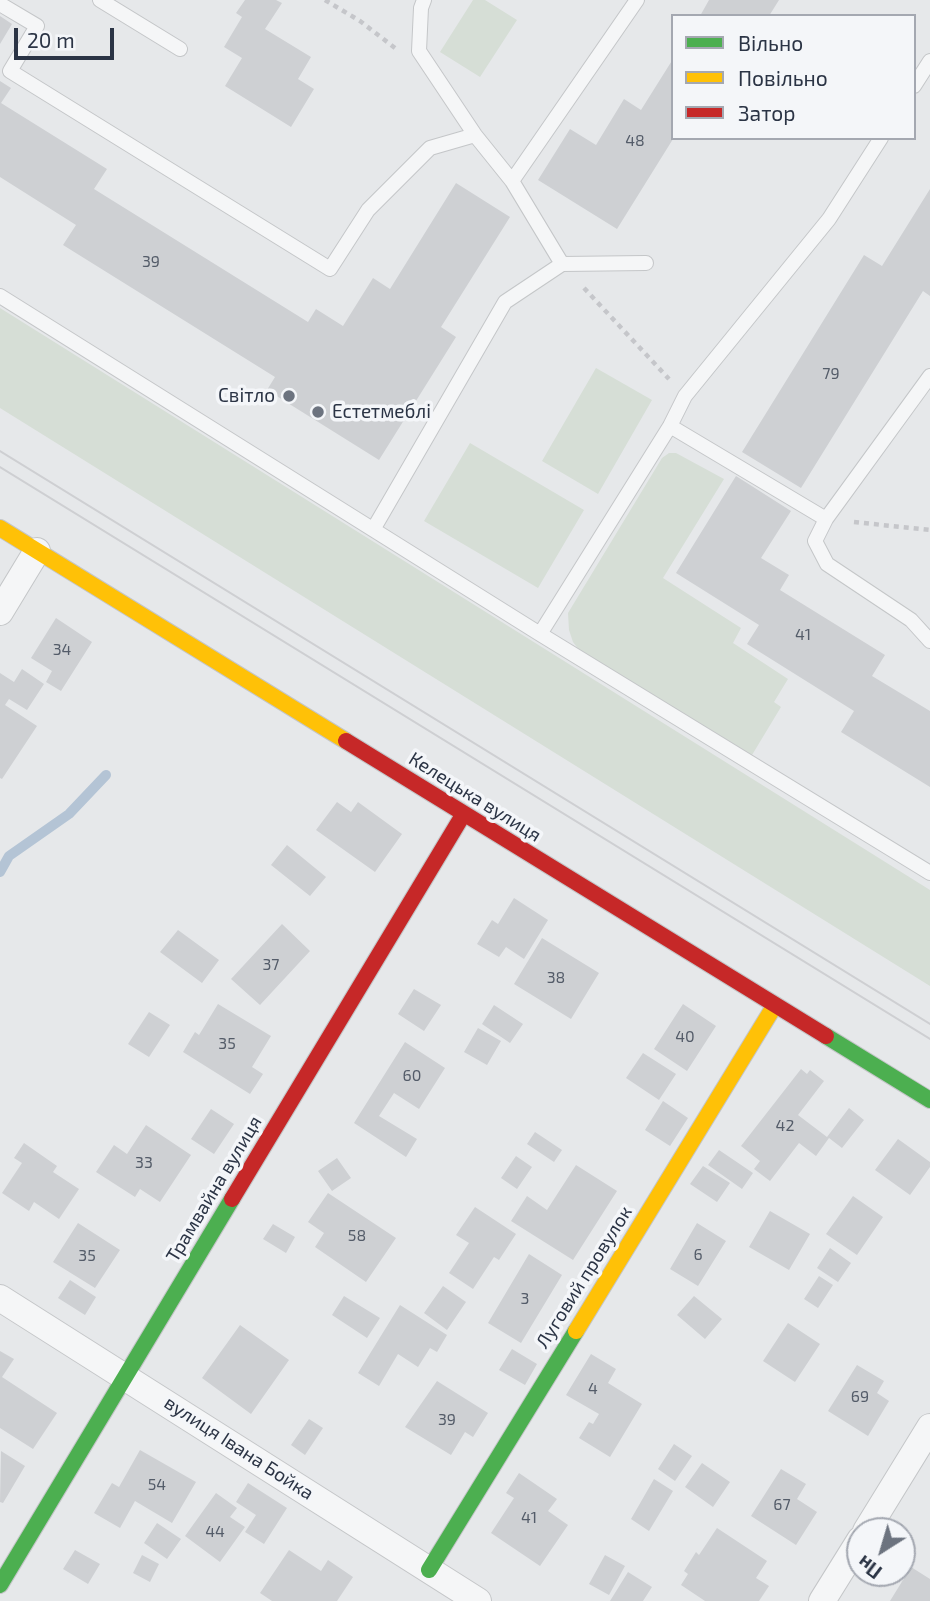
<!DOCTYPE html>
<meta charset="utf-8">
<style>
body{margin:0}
#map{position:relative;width:930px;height:1601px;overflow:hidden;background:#e6e8ea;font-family:"Exo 2",sans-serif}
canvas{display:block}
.legend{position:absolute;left:671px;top:14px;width:245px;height:126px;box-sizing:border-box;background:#f4f6f9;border:2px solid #a4a8b1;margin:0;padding:9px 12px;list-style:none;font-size:21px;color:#2b3445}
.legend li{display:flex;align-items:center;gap:14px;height:35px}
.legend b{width:35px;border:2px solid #a4a8b1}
.north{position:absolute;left:846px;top:1517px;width:70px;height:70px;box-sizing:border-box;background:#f4f6f9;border:2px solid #a4a8b1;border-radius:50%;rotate:217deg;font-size:19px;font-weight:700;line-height:28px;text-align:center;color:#2b3445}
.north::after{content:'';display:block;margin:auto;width:24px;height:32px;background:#6c737f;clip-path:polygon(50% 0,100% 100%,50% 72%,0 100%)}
.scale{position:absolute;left:14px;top:28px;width:100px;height:32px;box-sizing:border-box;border:4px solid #2b3445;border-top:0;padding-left:9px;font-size:21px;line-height:24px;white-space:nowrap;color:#2b3445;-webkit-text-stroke:5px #f4f6f9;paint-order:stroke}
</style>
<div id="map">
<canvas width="930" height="1601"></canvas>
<ul class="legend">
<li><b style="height:9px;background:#4caf50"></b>Вільно</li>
<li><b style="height:9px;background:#ffc107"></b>Повільно</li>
<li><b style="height:9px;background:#c62828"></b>Затор</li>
</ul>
<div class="north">Пн</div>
<div class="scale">20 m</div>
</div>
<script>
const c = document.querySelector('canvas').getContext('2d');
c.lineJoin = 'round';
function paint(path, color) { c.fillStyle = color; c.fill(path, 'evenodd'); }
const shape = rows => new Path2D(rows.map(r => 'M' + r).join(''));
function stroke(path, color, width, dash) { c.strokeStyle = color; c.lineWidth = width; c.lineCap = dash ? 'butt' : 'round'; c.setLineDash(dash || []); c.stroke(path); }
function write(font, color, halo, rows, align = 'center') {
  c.font = font + ' "Exo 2",sans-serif'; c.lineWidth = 7; c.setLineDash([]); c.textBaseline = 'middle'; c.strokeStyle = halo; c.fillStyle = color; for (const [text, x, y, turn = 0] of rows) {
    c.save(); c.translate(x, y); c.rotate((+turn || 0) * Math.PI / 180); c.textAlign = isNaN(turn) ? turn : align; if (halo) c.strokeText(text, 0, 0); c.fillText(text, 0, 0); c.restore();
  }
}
const green = shape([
 [473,0,485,0,517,20,480,77,440,52],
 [0,308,930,890,930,986,0,408],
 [596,368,652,400,598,494,542,461],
 [470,443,584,510,538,588,424,521],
 [669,453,676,453,724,479,663,578,741,628,733,643,788,679,774,702,781,707,752,755,579,650,573,642,569,630,568,613,662,458]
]);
const stream = shape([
 [0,872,9,856,69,814,106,775]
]);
const building = shape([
 [245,0,276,0,282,3,265,29,311,57,298,79,314,89,291,127,225,86,242,58,224,47,242,17,236,13],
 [709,0,779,0,769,16,700,16],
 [0,16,12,24,0,44],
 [673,59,673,139,617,229,538,180,570,129,596,145,624,99,641,110],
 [0,81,11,88,1,103,107,169,94,189,308,322,316,309,343,326,373,278,390,289,456,183,510,217,441,327,456,337,379,460,267,390,275,377,63,245,76,225,0,177],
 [930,189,930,296,923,291,801,488,742,452,864,255,882,266],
 [736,476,791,511,761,558,789,575,780,590,885,655,872,676,930,711,930,787,841,732,854,711,747,644,759,625,676,573],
 [56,618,92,642,61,691,46,682,52,671,31,658],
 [22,669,44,684,27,710,9,699,5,705,37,726,2,779,0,778,0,673,14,682],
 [337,802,351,812,358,802,402,834,375,872,316,830],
 [287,845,326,877,310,896,271,865],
 [514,898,548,920,524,959,506,947,499,957,477,944,492,920,498,924],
 [282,924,310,951,260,1005,231,979],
 [178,930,219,960,202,983,160,952],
 [542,938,599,973,571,1019,514,984],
 [414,989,441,1005,424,1031,398,1014],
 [218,1004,271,1036,252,1067,263,1074,250,1094,183,1052,195,1032,199,1035],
 [683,1004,716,1026,687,1071,654,1049],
 [494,1005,523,1024,510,1043,482,1024],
 [149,1012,170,1025,149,1057,128,1044],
 [478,1028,501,1041,487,1065,464,1052],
 [405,1042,445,1068,419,1109,394,1093,379,1116,417,1139,406,1157,354,1123],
 [643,1053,676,1074,659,1100,626,1078],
 [801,1069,807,1074,810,1070,824,1081,798,1115,827,1137,849,1108,864,1120,842,1148,829,1138,816,1156,799,1143,770,1181,754,1169,760,1161,741,1146],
 [663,1101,688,1118,670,1146,645,1130],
 [211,1109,234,1124,214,1154,191,1139],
 [146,1125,191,1155,160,1202,140,1189,135,1197,96,1172,114,1145,127,1154],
 [535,1132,562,1150,554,1162,527,1144],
 [898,1139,930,1162,930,1167,910,1195,875,1170],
 [24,1143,57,1166,53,1172,79,1189,59,1219,34,1202,29,1211,2,1193,22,1163,14,1158],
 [719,1150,753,1173,742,1189,708,1165],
 [516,1156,532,1167,517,1189,501,1178],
 [337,1158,351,1178,332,1191,318,1171],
 [576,1165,617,1191,573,1260,511,1221,527,1196,547,1210],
 [703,1166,730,1183,717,1202,690,1184],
 [328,1193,396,1238,366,1282,315,1247,324,1233,308,1222],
 [853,1196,883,1217,857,1255,826,1234],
 [475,1207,516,1234,499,1260,494,1257,473,1289,449,1273,469,1243,456,1235],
 [770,1211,810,1234,789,1270,749,1247],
 [78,1223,120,1250,95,1288,53,1262],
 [697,1223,726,1241,698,1286,670,1269],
 [273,1224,295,1237,286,1253,263,1239],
 [830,1248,851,1263,838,1282,817,1268],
 [529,1254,562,1275,521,1343,488,1323],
 [819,1276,833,1285,818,1308,804,1299],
 [70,1280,96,1297,85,1315,58,1298],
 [443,1286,466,1302,447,1330,424,1313],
 [344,1296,380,1318,367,1338,332,1315],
 [694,1296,722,1319,705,1339,677,1315],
 [400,1305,447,1335,437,1352,430,1348,418,1367,398,1354,379,1386,358,1373],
 [788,1323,820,1344,795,1382,763,1361],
 [240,1325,289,1360,251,1414,202,1378],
 [512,1349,537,1364,525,1385,499,1370],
 [0,1351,14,1359,2,1377,57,1413,33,1449,0,1428],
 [591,1354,616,1369,608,1383,642,1404,610,1457,579,1438,589,1422,593,1424,599,1414,566,1395],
 [857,1365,884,1381,877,1393,889,1401,868,1436,828,1411],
 [437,1381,488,1413,473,1437,465,1432,451,1455,405,1427],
 [309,1419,323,1428,305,1455,291,1445],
 [674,1444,692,1456,675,1481,658,1469],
 [140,1450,196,1482,172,1523,135,1501,120,1528,94,1513,112,1483,119,1487],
 [1,1451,25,1466,3,1503,0,1502],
 [702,1463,730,1482,713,1507,685,1487],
 [781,1469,806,1484,797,1499,817,1512,796,1545,751,1516],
 [519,1473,557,1499,548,1511,568,1525,540,1566,491,1533,514,1498,506,1493],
 [654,1479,673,1491,649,1531,631,1519],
 [248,1483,287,1508,264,1544,245,1532,256,1515,236,1502],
 [216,1493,237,1508,230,1517,245,1527,220,1562,185,1536],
 [157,1523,181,1539,167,1559,144,1543],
 [717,1528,767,1561,756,1578,769,1586,759,1601,705,1601,681,1585,688,1574,684,1571,696,1552,699,1555],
 [75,1550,100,1564,88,1584,63,1569],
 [289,1550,321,1571,328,1560,353,1577,337,1601,272,1601,260,1593],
 [142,1555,159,1564,150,1582,133,1573],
 [605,1555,625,1566,609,1595,589,1584],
 [911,1567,930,1579,930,1601,890,1601],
 [628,1572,652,1587,643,1601,610,1601]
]);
const path = shape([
 [325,0,360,21,395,48],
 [584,288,669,379],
 [854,522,930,530]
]);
const lane = shape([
 [100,0,180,49],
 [424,0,421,8,419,51,475,135,512,181,562,264],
 [0,4,37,26,10,71,330,269,368,210,430,148,475,135],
 [914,86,930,61],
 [512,181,637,0],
 [0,296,540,634,930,873],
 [930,376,826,519,815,541,827,564,911,620,930,641],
 [670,426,826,519],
 [374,528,505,302,562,264,646,263],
 [540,634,670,426,685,396,829,219,881,138]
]);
const street = shape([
 [0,612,37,551],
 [0,1298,478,1601],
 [866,1531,930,1427],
 [822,1601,860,1540]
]);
const fast = shape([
 [826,1036,930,1100],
 [429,1570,576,1331],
 [0,1585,232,1199]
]);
const slow = shape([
 [0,528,346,741],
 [576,1331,775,1005]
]);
const jam = shape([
 [346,741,826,1036],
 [232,1199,463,815]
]);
const tram = shape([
 [0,451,930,1024],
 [0,467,930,1039]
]);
const markers = [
 [289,396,7,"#6c737f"],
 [318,412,7,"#6c737f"]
];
const numberNames = [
 ["48",635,141],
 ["39",151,262],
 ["79",831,374],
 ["41",803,635],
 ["34",62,650],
 ["37",271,965],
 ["38",556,978],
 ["40",685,1037],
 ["35",227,1044],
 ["60",412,1076],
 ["42",785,1126],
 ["33",144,1163],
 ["58",357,1236],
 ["6",698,1255],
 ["35",87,1256],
 ["3",525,1299],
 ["4",593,1389],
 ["69",860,1397],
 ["39",447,1420],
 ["54",157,1485],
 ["67",782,1505],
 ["41",529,1518],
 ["44",215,1532]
];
const poiNames = [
 ["Світло",275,396],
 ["Естетмеблі",332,412,"left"]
];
const streetNames = [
 ["Келецька вулиця",475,797,32],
 ["Трамвайна вулиця",214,1189,-59],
 ["Луговий провулок",584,1277,-58],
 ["вулиця Івана Бойка",239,1448,33]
];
paint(green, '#d6ded6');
stroke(stream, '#b4c4d5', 10);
paint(building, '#ced0d3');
stroke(lane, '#c4c6c8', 16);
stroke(street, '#c4c6c8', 28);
stroke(fast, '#c4c6c8', 18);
stroke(slow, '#c4c6c8', 18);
stroke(jam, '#c4c6c8', 18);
stroke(path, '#c5c6ca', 4.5, [5, 5]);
stroke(lane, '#f5f6f7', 14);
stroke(street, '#f5f6f7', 26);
stroke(fast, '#4caf50', 16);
stroke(slow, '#ffc107', 16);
stroke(jam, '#c62828', 16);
stroke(tram, '#cecfd2', 2);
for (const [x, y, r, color] of markers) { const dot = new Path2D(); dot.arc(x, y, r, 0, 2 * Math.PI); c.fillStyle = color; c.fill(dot); stroke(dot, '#f4f6f9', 2.5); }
write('16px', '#545c69', null, numberNames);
write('19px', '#2b3445', '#f4f6f9', poiNames, 'right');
write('19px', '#2b3445', '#f4f6f9', streetNames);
</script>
